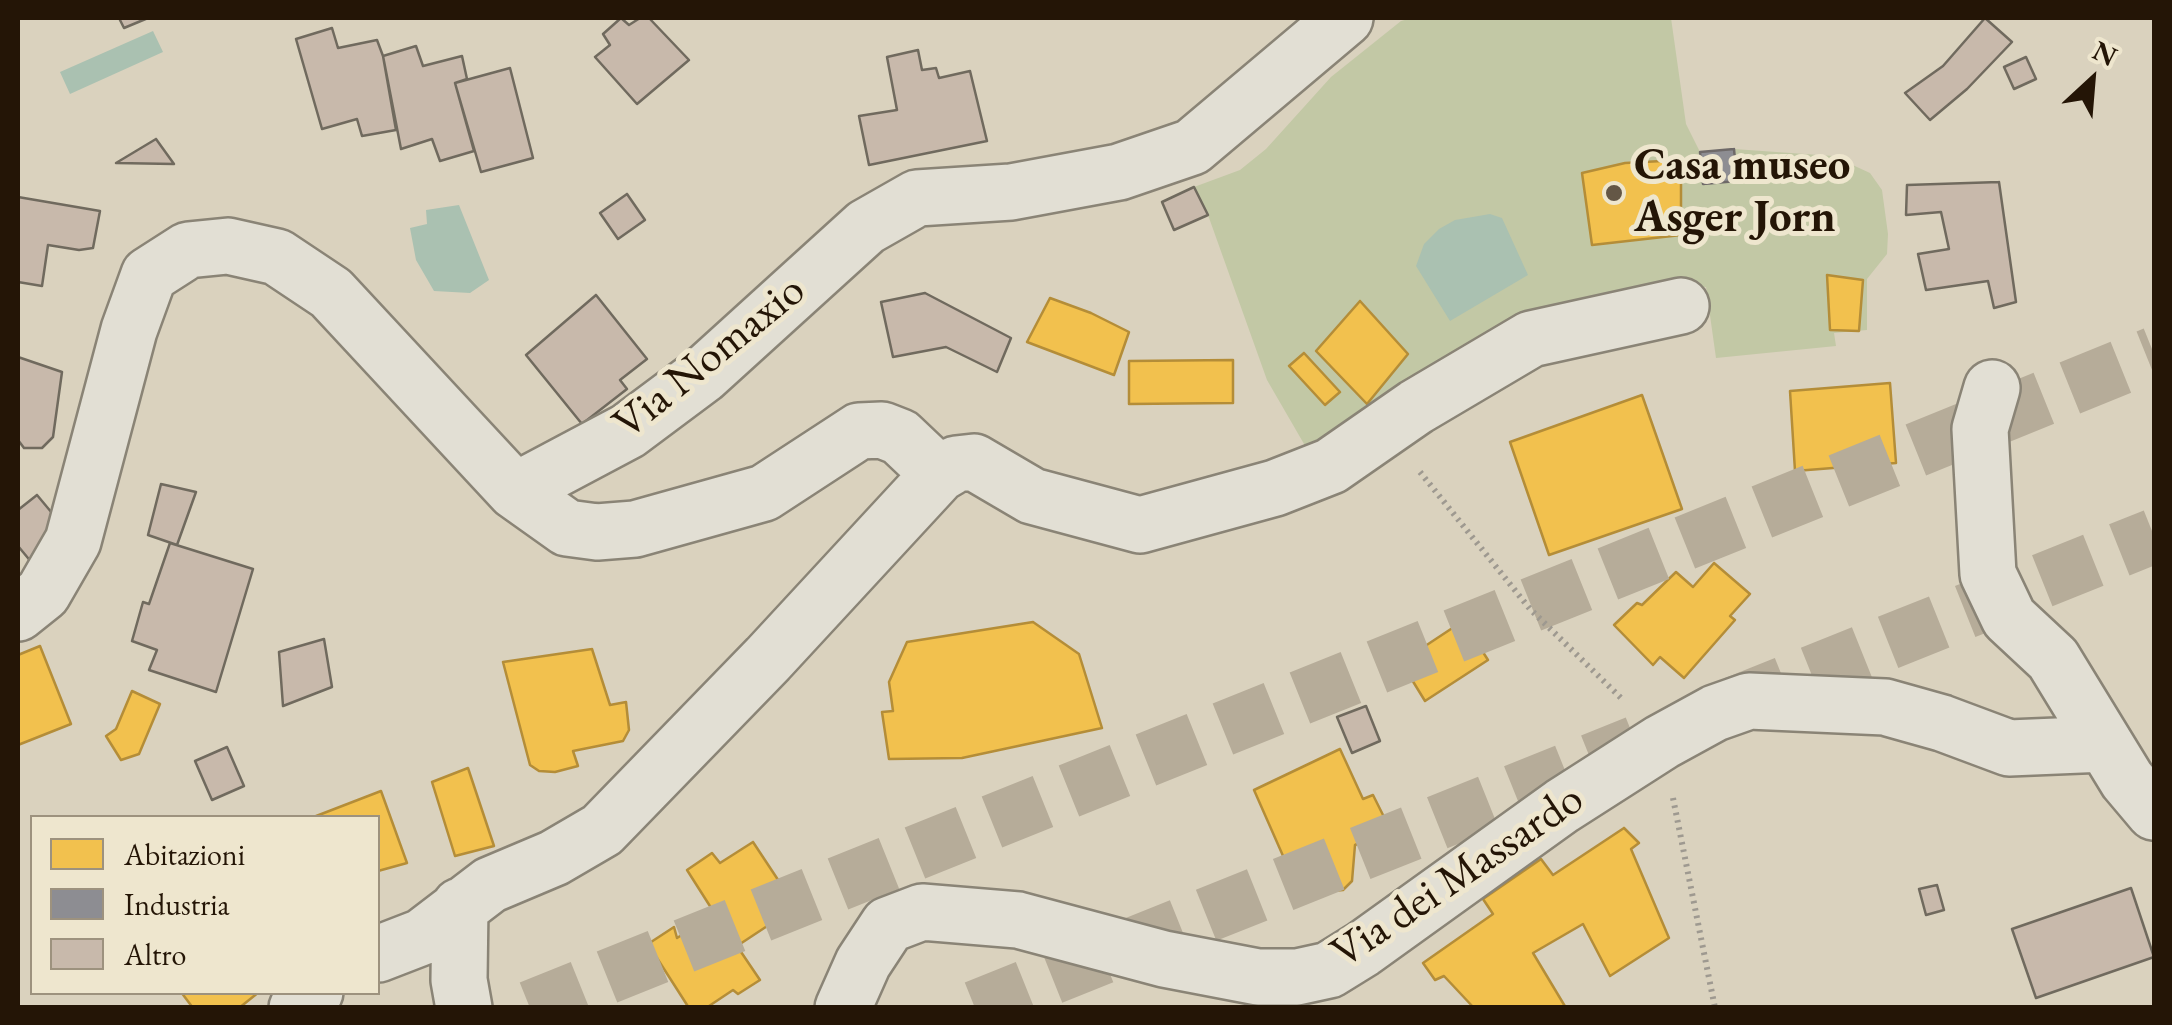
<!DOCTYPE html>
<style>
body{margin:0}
#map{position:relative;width:2172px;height:1025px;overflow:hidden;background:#dad2be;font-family:"EB Garamond",serif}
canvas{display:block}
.frame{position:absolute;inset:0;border:20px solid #241506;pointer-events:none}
.legend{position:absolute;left:30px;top:815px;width:350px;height:180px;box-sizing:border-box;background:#eee6ce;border:2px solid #9d927e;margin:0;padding:12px 18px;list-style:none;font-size:30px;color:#241506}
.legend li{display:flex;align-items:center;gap:20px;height:50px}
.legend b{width:50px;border:2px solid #9d927e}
.north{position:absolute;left:2042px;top:30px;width:100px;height:100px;-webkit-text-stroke:8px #eee6ce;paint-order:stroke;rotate:26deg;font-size:28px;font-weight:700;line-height:40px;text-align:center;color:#241506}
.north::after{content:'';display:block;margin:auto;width:35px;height:45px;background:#241506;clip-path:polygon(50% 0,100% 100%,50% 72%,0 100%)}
</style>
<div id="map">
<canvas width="2172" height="1025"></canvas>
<div class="frame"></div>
<ul class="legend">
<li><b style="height:28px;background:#f2c14e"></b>Abitazioni</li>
<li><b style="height:28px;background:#8d8d92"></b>Industria</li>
<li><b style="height:28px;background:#c8b9ab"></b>Altro</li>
</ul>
<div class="north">N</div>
</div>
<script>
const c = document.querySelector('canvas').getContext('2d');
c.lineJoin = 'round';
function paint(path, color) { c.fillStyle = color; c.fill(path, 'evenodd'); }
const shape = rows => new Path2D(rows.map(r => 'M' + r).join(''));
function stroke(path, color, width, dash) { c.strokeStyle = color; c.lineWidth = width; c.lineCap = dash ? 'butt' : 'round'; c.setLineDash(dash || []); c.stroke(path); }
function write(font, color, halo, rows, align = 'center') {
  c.font = font + ' "EB Garamond",serif'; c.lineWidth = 10; c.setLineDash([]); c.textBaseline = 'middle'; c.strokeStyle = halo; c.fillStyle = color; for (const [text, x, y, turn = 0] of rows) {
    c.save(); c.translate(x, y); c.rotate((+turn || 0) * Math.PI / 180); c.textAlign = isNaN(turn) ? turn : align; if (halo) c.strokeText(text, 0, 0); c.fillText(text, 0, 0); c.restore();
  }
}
const green = shape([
 [1412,18,1671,18,1686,124,1700,152,1734,149,1833,156,1870,173,1882,190,1888,234,1887,254,1867,279,1867,330,1834,333,1836,346,1716,358,1706,287,1605,299,1311,456,1267,380,1208,215,1194,187,1240,170,1266,149,1331,77,1401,21]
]);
const water = shape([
 [153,31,163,52,70,94,60,72],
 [459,205,489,280,470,293,434,291,416,260,410,228,427,224,426,210],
 [1490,214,1502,218,1528,275,1450,321,1416,266,1424,244,1439,229,1455,220]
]);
const homes = shape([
 [1681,160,1681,235,1592,245,1582,173,1625,163,1681,160],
 [1827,275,1863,280,1859,331,1830,330,1827,275],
 [1050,298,1091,313,1129,332,1114,375,1027,342,1050,298],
 [1360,301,1408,354,1367,404,1316,351,1360,301],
 [1304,353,1340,392,1325,405,1289,366,1304,353],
 [1233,360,1233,403,1129,404,1129,361,1233,360],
 [1890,383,1896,463,1795,471,1790,391,1890,383],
 [1642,395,1682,509,1549,555,1510,442,1642,395],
 [1714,563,1750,594,1730,616,1735,620,1684,678,1660,657,1653,665,1614,625,1637,603,1642,605,1676,572,1693,587,1714,563],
 [1463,621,1488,660,1425,701,1401,662,1463,621],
 [1033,622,1079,654,1102,728,962,758,889,759,882,712,893,711,889,682,907,642,1033,622],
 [40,646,71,724,18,745,18,655,40,646],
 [592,649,610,705,626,702,629,730,623,741,573,751,578,766,555,772,539,771,530,765,503,662,592,649],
 [132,691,160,704,139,754,121,760,106,736,116,729,132,691],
 [1340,749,1363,799,1373,795,1390,829,1355,845,1352,881,1343,890,1323,892,1309,885,1300,871,1291,874,1254,790,1340,749],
 [468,768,494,846,455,856,432,782,468,768],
 [381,791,407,863,378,871,378,818,311,818,381,791],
 [1624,828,1639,843,1631,849,1669,938,1610,976,1583,924,1533,953,1566,1008,1474,1008,1444,976,1435,980,1423,963,1493,914,1483,899,1541,859,1553,875,1624,828],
 [753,842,796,907,737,946,760,980,738,994,733,990,706,1008,689,1008,648,944,674,927,677,938,715,914,687,870,712,853,720,863,753,842],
 [181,992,259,992,239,1008,193,1008,181,992]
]);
const industry = shape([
 [1734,149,1737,181,1703,184,1700,152,1734,149]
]);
const building = shape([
 [119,18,148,18,124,28,119,18],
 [621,18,629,25,640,18,649,18,689,60,637,104,595,57,610,45,603,34,621,18],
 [1985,18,2012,42,1967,89,1930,120,1905,93,1943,66,1985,18],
 [332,28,338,48,377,40,383,56,396,130,362,136,357,119,322,129,296,39,332,28],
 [416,46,423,66,462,56,467,79,455,83,474,151,440,161,432,139,401,149,383,56,416,46],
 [918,50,922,70,936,68,939,78,970,71,987,141,869,165,859,116,897,110,887,57,918,50],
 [2026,57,2036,79,2014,89,2004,67,2026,57],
 [510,68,533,158,481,172,455,83,510,68],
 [156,139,174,164,116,163,156,139],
 [1999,182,2016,302,1994,308,1988,281,1926,290,1918,254,1949,249,1941,212,1906,215,1907,185,1999,182],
 [1194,187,1208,215,1174,230,1162,202,1194,187],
 [627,194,645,220,618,239,600,213,627,194],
 [18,197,100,211,93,248,79,250,48,245,42,286,18,282,18,197],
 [925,293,1011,338,997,372,946,347,893,357,881,302,925,293],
 [596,295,647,359,620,380,627,389,582,424,526,355,596,295],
 [18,357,62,372,53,437,42,448,24,448,18,440,18,357],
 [161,484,196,492,177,545,148,535,161,484],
 [37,495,62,525,37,569,18,546,18,510,37,495],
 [170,543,253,569,216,692,149,670,157,650,132,641,143,602,149,604,170,543],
 [324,639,332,687,283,706,279,652,324,639],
 [1366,706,1380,741,1352,753,1337,717,1366,706],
 [227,747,244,786,212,800,195,761,227,747],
 [1937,885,1944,910,1926,915,1919,889,1937,885],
 [2131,888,2154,957,2036,998,2012,929,2131,888]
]);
const motorwayTunnel = shape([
 [1734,704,2154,536],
 [530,1008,2154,354],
 [975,1008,1636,743]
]);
const path = shape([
 [1420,472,1530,609,1624,701],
 [1673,798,1715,1008]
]);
const minor = shape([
 [1992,388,1980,429,1988,574,2009,618,2053,659,2127,780,2154,812],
 [939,474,956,464,974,462,1032,496,1140,525,1275,488,1331,466,1416,407,1531,339,1681,306],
 [515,491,628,431,703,375,866,227,917,198,1011,192,1119,172,1192,147,1345,18],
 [18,613,43,593,73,541,129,330,149,275,188,250,228,246,277,257,331,293,515,491,567,528,597,532,635,529,764,493,859,431,882,430,900,437,939,474,768,659,602,830,554,858,490,885,422,937,378,954],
 [460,906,459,980,464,1008],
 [297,1008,315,992],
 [843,1008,863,963,888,925,922,912,1018,920,1164,959,1258,977,1297,977,1329,970,1363,949,1562,806,1662,742,1715,713,1749,701,1885,707,1942,723,2009,748,2105,744]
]);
const markers = [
 [1614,193,10,"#645746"]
];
const poiNames = [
 ["Casa museo",1634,167],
 ["Asger Jorn",1634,219]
];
const streetNames = [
 ["Via Nomaxio",710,358,-39],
 ["Via dei Massardo",1458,877,-34]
];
paint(green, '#c2c8a5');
paint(water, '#aac1b1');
paint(homes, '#f2c14e');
stroke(homes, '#b48d38', 2.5);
paint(industry, '#8d8d92');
stroke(industry, '#6e6968', 2.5);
paint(building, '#c8b9ab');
stroke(building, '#706a5e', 2.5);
stroke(motorwayTunnel, '#b6ac99', 55, [55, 28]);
stroke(minor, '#8a8476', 60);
stroke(path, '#9e9990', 6, [2.5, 5]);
stroke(minor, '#e2dfd4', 55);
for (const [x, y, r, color] of markers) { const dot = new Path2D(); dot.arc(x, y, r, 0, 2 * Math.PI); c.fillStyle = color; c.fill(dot); stroke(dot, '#eee6ce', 4); }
write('bold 45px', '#241506', '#eee6ce', poiNames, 'left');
write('45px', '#241506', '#eee6ce', streetNames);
</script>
